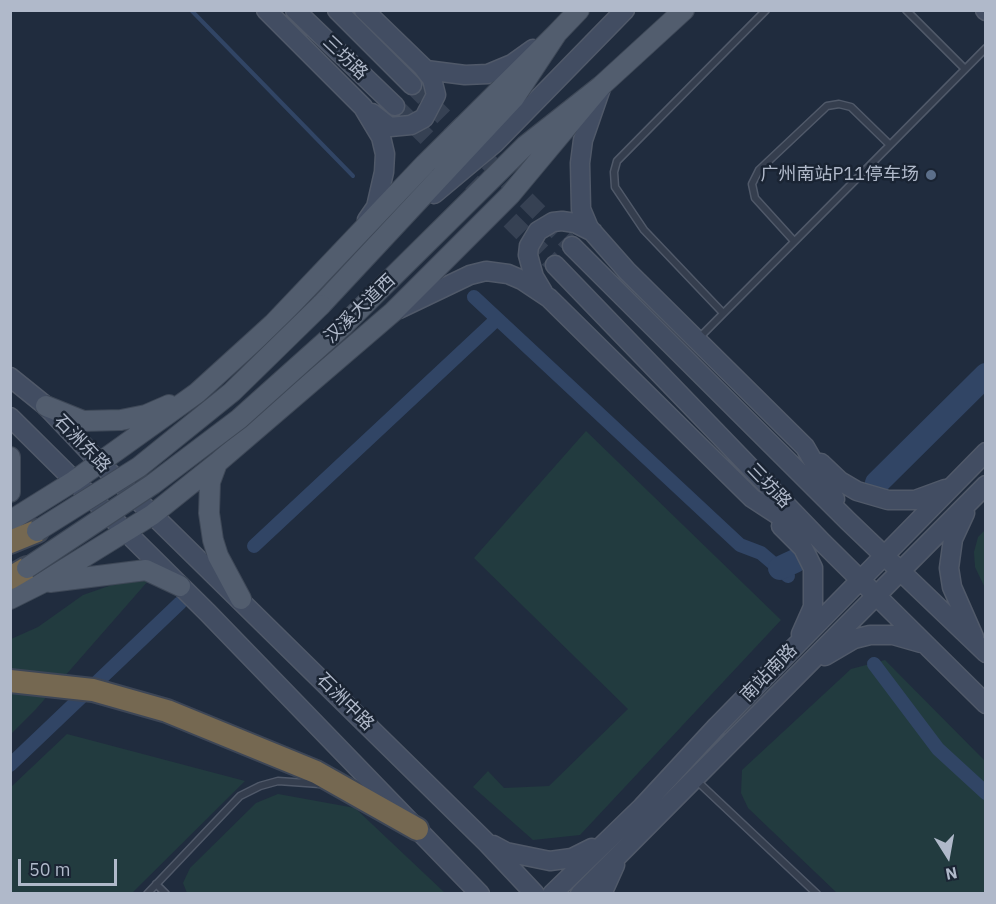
<!DOCTYPE html>
<meta charset="utf-8">
<style>
body{margin:0}
#map{position:relative;width:996px;height:904px;overflow:hidden;background:#202c3e;font-family:"IBM Plex Sans",sans-serif}
canvas{display:block}
.frame{position:absolute;inset:0;border:12px solid #b0b9ca;pointer-events:none}
.north{position:absolute;left:918px;top:826px;width:60px;height:60px;-webkit-text-stroke:4px #1a2433;paint-order:stroke;rotate:169deg;font-size:16px;font-weight:700;line-height:24px;text-align:center;color:#b0b9ca}
.north::after{content:'';display:block;margin:auto;width:21px;height:27px;background:#b0b9ca;clip-path:polygon(50% 0,100% 100%,50% 72%,0 100%)}
.scale{position:absolute;left:18px;top:859px;width:99px;height:27px;box-sizing:border-box;border:3px solid #b0b9ca;border-top:0;padding-left:8px;font-size:18px;line-height:21px;white-space:nowrap;color:#b0b9ca;-webkit-text-stroke:4px #1a2433;paint-order:stroke}
</style>
<div id="map">
<canvas width="996" height="904"></canvas>
<div class="frame"></div>
<div class="north">N</div>
<div class="scale">50 m</div>
</div>
<script>
const c = document.querySelector('canvas').getContext('2d');
c.lineJoin = 'round';
function paint(path, color) { c.fillStyle = color; c.fill(path, 'evenodd'); }
const shape = rows => new Path2D(rows.map(r => 'M' + r).join(''));
function stroke(path, color, width, dash) { c.strokeStyle = color; c.lineWidth = width; c.lineCap = dash ? 'butt' : 'round'; c.setLineDash(dash || []); c.stroke(path); }
function write(font, color, halo, rows, align = 'center') {
  c.font = font + ' "IBM Plex Sans","Noto Sans SC",sans-serif'; c.lineWidth = 5; c.setLineDash([]); c.textBaseline = 'middle'; c.strokeStyle = halo; c.fillStyle = color; for (const [text, x, y, turn = 0] of rows) {
    c.save(); c.translate(x, y); c.rotate((+turn || 0) * Math.PI / 180); c.textAlign = isNaN(turn) ? turn : align; if (halo) c.strokeText(text, 0, 0); c.fillText(text, 0, 0); c.restore();
  }
}
const green = shape([
 [586,431,781,620,580,835,533,840,473,787,488,771,504,788,549,786,628,709,474,558],
 [985,530,985,588,975,567,974,552,978,537],
 [126,580,148,581,36,709,11,734,11,639,38,627,83,595],
 [885,660,985,761,985,893,837,893,748,808,741,793,742,770,851,669],
 [67,734,245,781,132,893,11,893,11,787],
 [278,794,355,808,445,893,187,893,183,883,190,868,256,803]
]);
const stream = shape([
 [191,10,353,176]
]);
const canal = shape([
 [474,297,740,545,761,553,788,576],
 [254,546,497,319],
 [874,664,938,749,986,793],
 [10,765,180,603]
]);
const river = shape([
 [877,483,986,375],
 [780,568,795,561]
]);
const secondaryTunnel = shape([
 [412,85,572,246],
 [395,106,555,265]
]);
const lane = shape([
 [906,10,965,69],
 [794,241,755,198,752,184,759,170,827,106,839,104,851,107,890,145],
 [723,313,644,230,615,187,614,172,617,161,766,10],
 [699,338,986,48],
 [697,781,817,894],
 [156,884,166,894],
 [147,894,240,796,260,786,278,781,320,784]
]);
const secondary = shape([
 [266,10,363,107,381,137,385,154,384,172,376,207,367,220],
 [295,10,395,106],
 [337,10,412,85],
 [364,10,426,70,465,75,488,74,512,64,533,49],
 [985,10,986,11],
 [601,88,583,140,580,163,581,209,589,228,627,271,805,447,835,499],
 [372,113,390,127,411,125,424,118,436,95,432,79,422,66],
 [434,194,495,143,625,10],
 [572,246,848,521,986,653],
 [555,265,823,543,986,704],
 [543,292,534,277,528,255,529,246,538,231,553,222,562,221,575,223,593,232],
 [399,309,470,275,486,271,508,274,522,280,549,298,752,498,804,532],
 [10,377,46,406,100,463,487,843,535,894],
 [10,417,208,613,480,894],
 [821,463,840,481,857,491,888,500,915,500,945,489],
 [965,513,953,539,949,568,952,587,974,637],
 [781,526,803,548,813,568,813,607,801,634],
 [825,656,854,639,870,635,893,635,921,643],
 [493,845,506,852,550,861,572,858,592,848],
 [552,894,642,807,717,726,986,452],
 [580,894,986,485],
 [602,894,615,865]
]);
const primary = shape([
 [321,305,514,98,557,33,579,10],
 [344,325,525,146,601,86,684,10],
 [46,406,83,421,121,420,146,415,169,405],
 [10,457,10,492],
 [217,463,210,482,209,513,213,540,218,556,241,599],
 [10,521,74,481,197,393,273,324,425,164,557,33],
 [50,582,146,570,180,586],
 [10,599,42,583,152,515,217,463,393,312,510,195,601,86]
]);
const highway = shape([
 [10,542,37,531],
 [10,578,27,568],
 [10,681,93,690,167,711,316,772,417,829]
]);
const primaryBridge = shape([
 [37,531,139,467,232,392,321,305],
 [27,568,153,484,239,419,344,325]
]);
const markers = [
 [931,175,6,"#5c6f8a"]
];
const streetNames = [
 ["三坊路",345,58,44],
 ["汉溪大道西",360,309,-44],
 ["石洲东路",82,444,46],
 ["三坊路",769,486,46],
 ["南站南路",769,673,-46],
 ["石洲中路",345,702,45]
];
const poiNames = [
 ["广州南站P11停车场",919,175]
];
paint(green, '#223b3f');
stroke(stream, '#314565', 4);
stroke(canal, '#314565', 14);
stroke(river, '#314565', 24);
stroke(secondaryTunnel, '#364153', 18, [18, 9]);
stroke(lane, '#505969', 9);
stroke(secondary, '#505969', 21);
stroke(primary, '#3e4857', 22);
stroke(highway, '#3d4656', 26);
stroke(lane, '#353e4e', 6);
stroke(secondary, '#424d62', 18);
stroke(primary, '#525d6e', 20);
stroke(highway, '#756851', 22);
stroke(primaryBridge, '#3e4857', 22, []);
stroke(primaryBridge, '#525d6e', 20);
for (const [x, y, r, color] of markers) { const dot = new Path2D(); dot.arc(x, y, r, 0, 2 * Math.PI); c.fillStyle = color; c.fill(dot); stroke(dot, '#1a2433', 2); }
write('18px', '#b0b9ca', '#1a2433', streetNames);
write('18px', '#b0b9ca', '#1a2433', poiNames, 'right');
</script>
